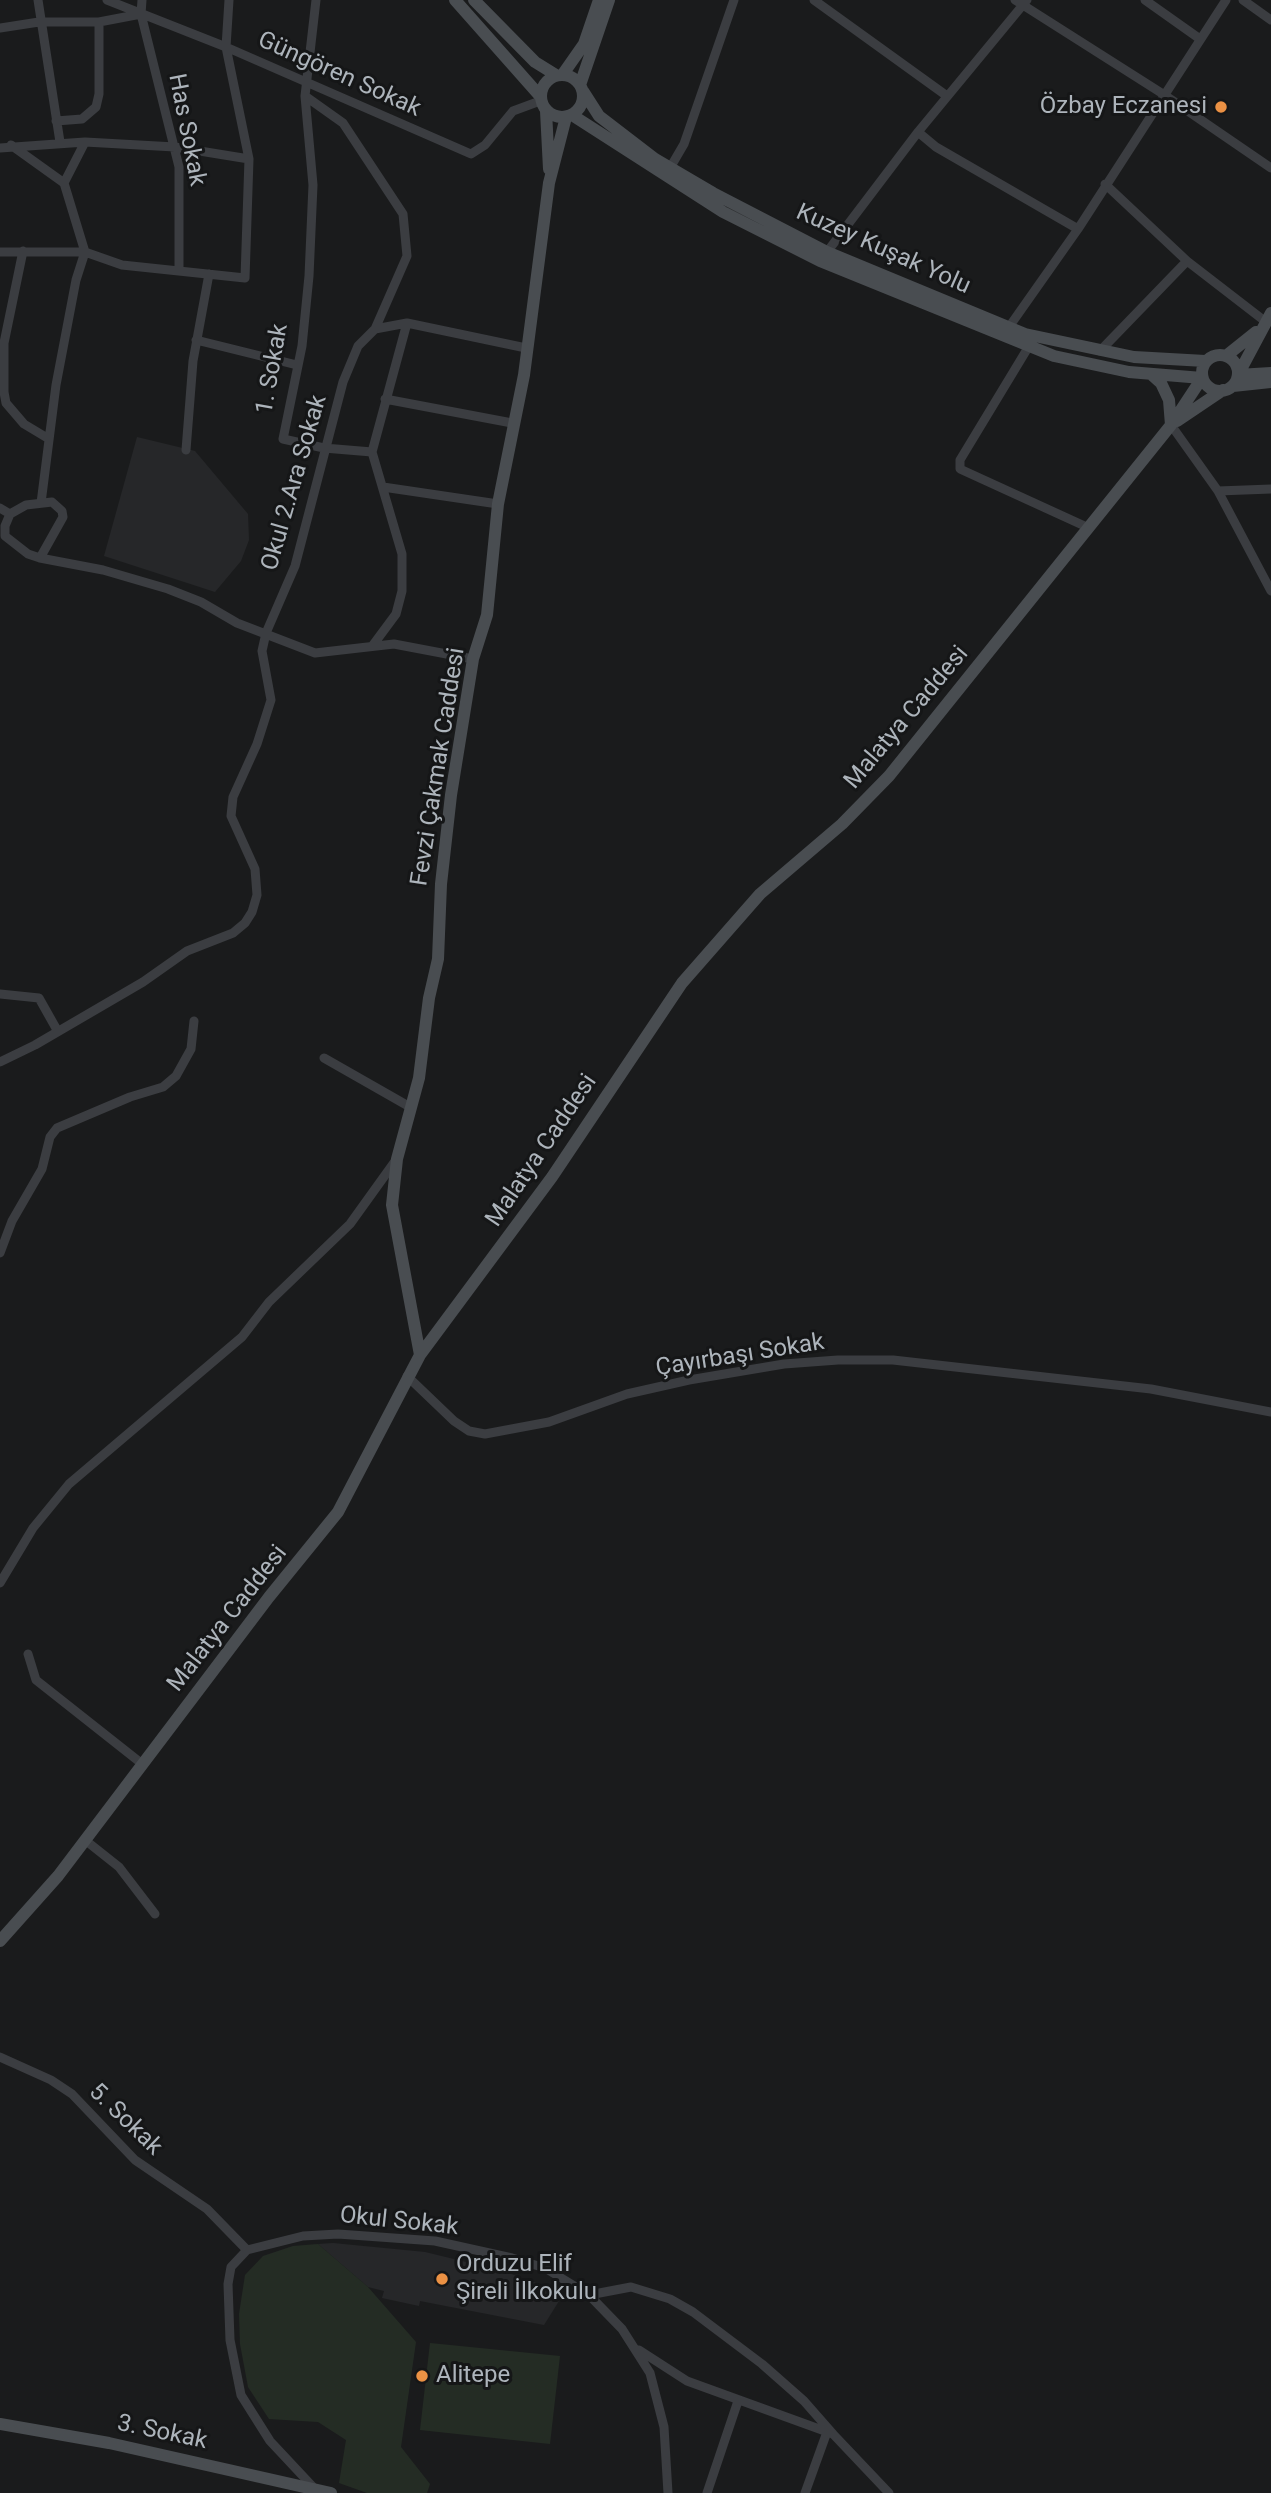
<!DOCTYPE html>
<meta charset="utf-8">
<style>
body{margin:0}
canvas{display:block;background:#1a1b1c}
</style>
<canvas width="1271" height="2493"></canvas>
<script>
const c = document.querySelector('canvas').getContext('2d');
c.lineJoin = 'round';
function paint(path, color) { c.fillStyle = color; c.fill(path, 'evenodd'); }
const shape = rows => new Path2D(rows.map(r => 'M' + r).join(''));
function stroke(path, color, width, dash) { c.strokeStyle = color; c.lineWidth = width; c.lineCap = dash ? 'butt' : 'round'; c.setLineDash(dash || []); c.stroke(path); }
function write(font, color, halo, rows, align = 'center') {
  c.font = font + ' Roboto,sans-serif'; c.lineWidth = 6; c.setLineDash([]); c.textBaseline = 'middle'; c.strokeStyle = halo; c.fillStyle = color; for (const [text, x, y, turn = 0] of rows) {
    c.save(); c.translate(x, y); c.rotate((+turn || 0) * Math.PI / 180); c.textAlign = isNaN(turn) ? turn : align; if (halo) c.strokeText(text, 0, 0); c.fillText(text, 0, 0); c.restore();
  }
}
const built = shape([
 [137,437,195,451,248,514,249,540,241,561,215,592,104,556],
 [333,2243,425,2252,503,2271,564,2293,544,2325,420,2301,419,2306,382,2298,384,2291,368,2287,318,2244]
]);
const green = shape([
 [318,2244,368,2287,416,2342,401,2447,430,2484,427,2493,367,2493,339,2483,346,2440,318,2422,269,2419,248,2387,240,2344,239,2314,245,2275,263,2256,293,2246],
 [430,2343,560,2356,550,2444,420,2430]
]);
const street = shape([
 [38,0,60,142],
 [107,0,226,47,471,154,485,145,513,111,540,101],
 [142,0,141,14,179,167,179,270],
 [316,0,305,96,313,185,309,276,302,346,283,439,324,448,372,452],
 [814,0,947,96],
 [1015,0,1163,94,1271,168],
 [1145,0,1200,39],
 [1243,0,1271,20],
 [0,28,39,22,99,22,141,14],
 [305,96,343,123,403,214,407,256,375,329],
 [56,121,82,119,96,107,99,94,99,22],
 [918,132,936,147,1078,229],
 [11,145,64,183],
 [0,148,85,142,175,147,249,159],
 [670,168,684,144,734,0],
 [1105,184,1187,261,1266,322],
 [23,251,4,343,4,392,6,403,24,424,49,439],
 [0,252,85,252,122,265,245,278,249,159,226,47,229,0],
 [824,256,918,132,1027,0],
 [1009,327,1078,229,1226,0],
 [196,340,297,365],
 [1029,346,960,460,960,469,1089,528],
 [1100,351,1187,261],
 [385,399,512,423],
 [1171,425,1218,491,1271,591],
 [186,450,193,361,209,274],
 [383,487,498,504],
 [1218,491,1271,489],
 [41,503,56,385,76,280,85,252,64,183,85,142],
 [0,508,10,514],
 [40,558,63,517,62,511,52,502,26,505,10,514,5,526,5,536,28,554,40,558,103,570,168,589,201,602,237,623,315,653,394,644,473,659],
 [373,645,396,614,402,591,402,554,372,452,407,323],
 [0,994,39,998,57,1030],
 [324,1058,410,1107],
 [0,1062,35,1045,143,982,187,951,233,933,245,923,252,912,257,895,255,869,231,816,233,797,257,744,271,700,262,651,266,633,295,566,343,382,358,346,375,329,407,323,526,348],
 [0,1253,12,1221,42,1169,50,1137,57,1128,130,1097,163,1087,176,1076,191,1049,194,1021],
 [407,1376,454,1421,469,1431,485,1434,549,1422,627,1394,689,1380,784,1364,838,1360,893,1360,1151,1389,1271,1412],
 [0,1583,33,1528,69,1484,242,1337,269,1302,350,1224,396,1160],
 [28,1654,36,1680,141,1763],
 [85,1840,119,1867,155,1914],
 [0,2057,51,2080,72,2094,135,2160,207,2209,247,2250],
 [589,2295,631,2287,670,2299,693,2312,762,2364,804,2401,833,2434],
 [639,2350,687,2381,833,2434,889,2493],
 [314,2488,270,2441,241,2395,230,2340,228,2284,231,2267,247,2250,303,2236,338,2234,435,2241,512,2258,545,2268,589,2295,622,2329,650,2373,664,2427,668,2493],
 [707,2493,738,2401],
 [805,2493,827,2432]
]);
const secondary = shape([
 [455,0,540,96],
 [474,0,535,62,556,75],
 [563,74,584,44,599,0],
 '541 96a21 21 0 1 1 42 0a21 21 0 1 1-42 0Z',
 [580,85,609,0],
 [583,91,599,116,655,159,713,193,827,252,1025,334,1134,357,1205,361],
 [546,111,549,169],
 [572,115,723,212,820,261,1054,356,1129,372,1202,378],
 [1271,313,1238,375,1271,373],
 '1202 373a18 18 0 1 1 36 0a18 18 0 1 1-36 0Z',
 [1226,356,1256,332],
 [1151,374,1161,383,1169,400,1171,425],
 [1233,386,1271,382],
 [1177,421,1223,390],
 [420,1355,392,1205,397,1159,419,1078,429,998,438,959,441,884,451,795,473,659,487,615,498,504,524,375,549,183,566,117],
 [0,1941,58,1876,269,1597,338,1512,420,1355,552,1177,682,983,760,894,842,824,889,776,1171,425,1202,378],
 [0,2424,109,2443,331,2493]
]);
const markers = [
 [1221,107,7,"#eb9144"],
 [442,2279,7,"#eb9144"],
 [422,2376,7,"#eb9144"]
];
const streetNames = [
 ["Güngören Sokak",339,75,24],
 ["Has Sokak",186,130,79],
 ["Kuzey Kuşak Yolu",883,250,24],
 ["1. Sokak",273,369,-80],
 ["Okul 2.Ara Sokak",295,483,-74],
 ["Malatya Caddesi",907,718,-50],
 ["Fevzi Çakmak Caddesi",439,767,-81],
 ["Malatya Caddesi",542,1151,-56],
 ["Çayırbaşı Sokak",740,1356,-9],
 ["Malatya Caddesi",228,1619,-52],
 ["5. Sokak",125,2120,44],
 ["Okul Sokak",399,2222,6],
 ["3. Sokak",162,2433,12]
];
const poiNames = [
 ["Özbay Eczanesi",1207,107,"right"],
 ["Orduzu Elif",456,2265],
 ["Şireli İlkokulu",456,2293],
 ["Alitepe",436,2376]
];
paint(built, '#262729');
paint(green, '#242c24');
stroke(street, '#3b3d41', 9);
stroke(secondary, '#494d51', 12);
for (const [x, y, r, color] of markers) { const dot = new Path2D(); dot.arc(x, y, r, 0, 2 * Math.PI); c.fillStyle = color; c.fill(dot); stroke(dot, '#151617', 2.5); }
write('24px', '#adb4bb', '#151617', streetNames);
write('24px', '#adb4bb', '#151617', poiNames, 'left');
</script>
